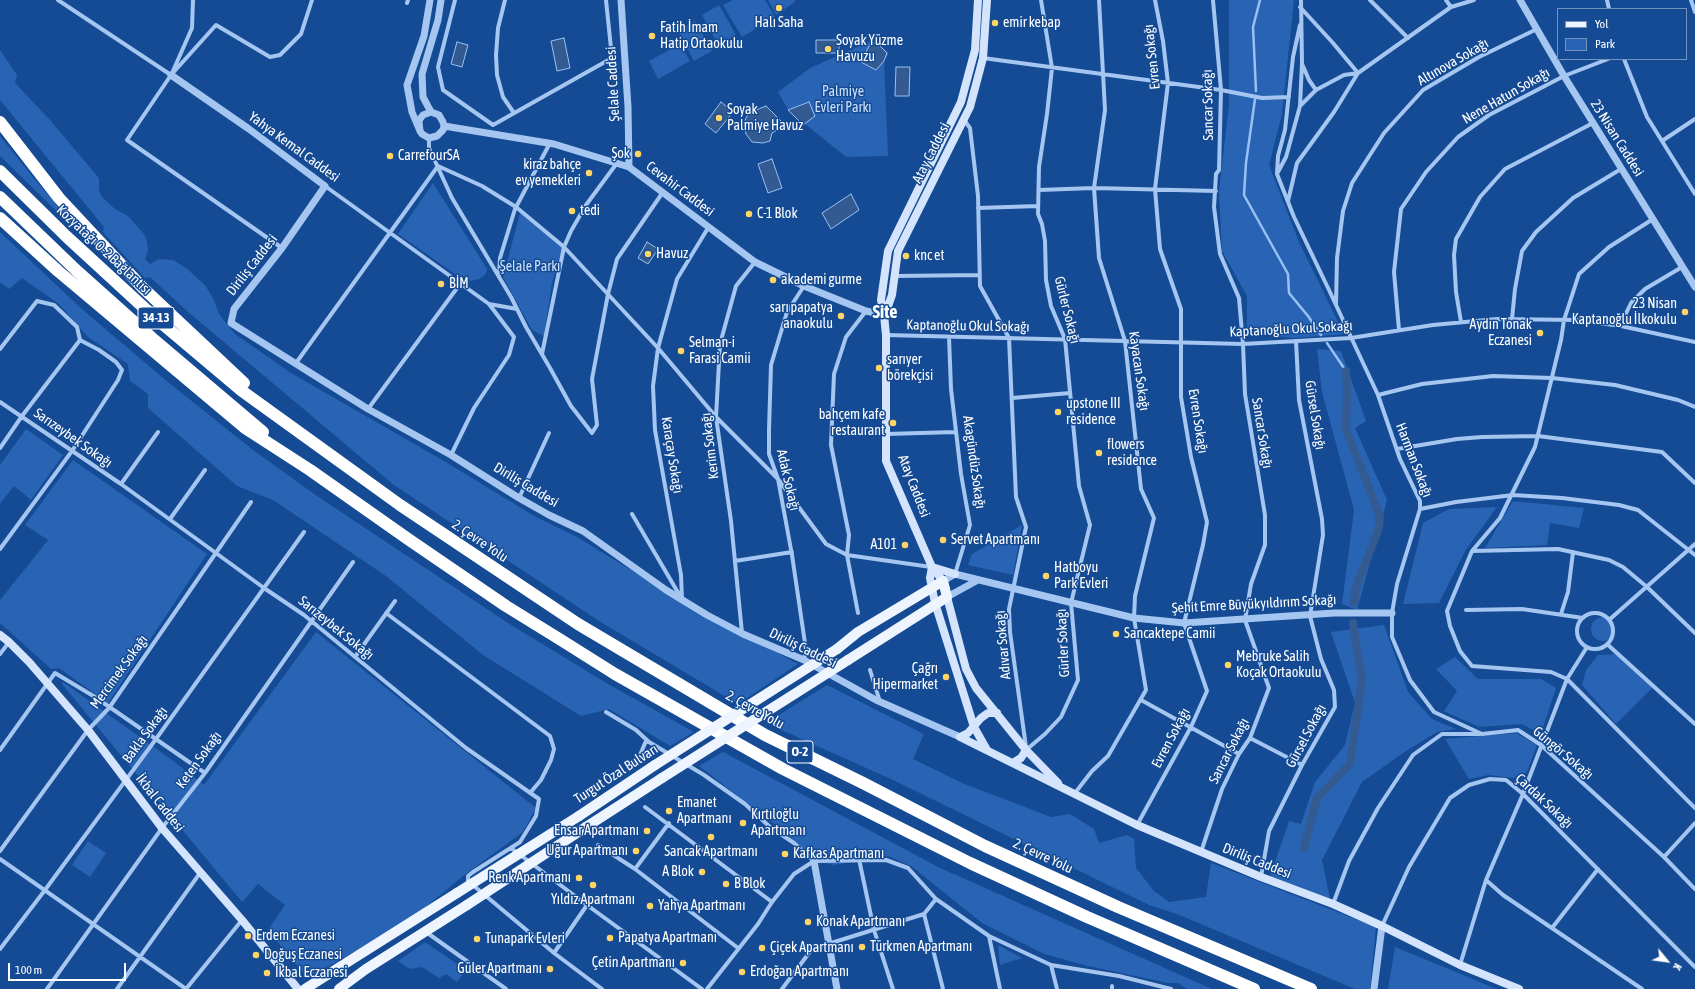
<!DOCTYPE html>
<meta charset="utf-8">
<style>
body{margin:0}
#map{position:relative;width:1695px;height:989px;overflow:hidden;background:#154b94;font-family:"Asap Condensed",sans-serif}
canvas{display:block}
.legend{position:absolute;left:1557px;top:8px;width:130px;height:52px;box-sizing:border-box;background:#154b94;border:1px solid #7393bf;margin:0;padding:5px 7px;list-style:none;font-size:12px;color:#fff}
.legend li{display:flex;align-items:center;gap:8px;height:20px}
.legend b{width:20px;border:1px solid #7393bf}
.north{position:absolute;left:1647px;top:941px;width:40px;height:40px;-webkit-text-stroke:3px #154b94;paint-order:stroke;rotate:119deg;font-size:11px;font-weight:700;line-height:16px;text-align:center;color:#fff}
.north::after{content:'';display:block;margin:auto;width:14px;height:18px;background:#fff;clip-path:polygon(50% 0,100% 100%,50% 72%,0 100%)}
.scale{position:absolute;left:8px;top:963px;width:118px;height:18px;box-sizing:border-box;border:2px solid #fff;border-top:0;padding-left:5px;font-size:12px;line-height:14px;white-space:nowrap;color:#fff;-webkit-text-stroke:3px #154b94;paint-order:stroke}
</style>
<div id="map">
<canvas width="1695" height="989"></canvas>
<ul class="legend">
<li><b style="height:5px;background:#eff5ff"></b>Yol</li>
<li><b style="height:11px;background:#2864b3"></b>Park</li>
</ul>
<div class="north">K</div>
<div class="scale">100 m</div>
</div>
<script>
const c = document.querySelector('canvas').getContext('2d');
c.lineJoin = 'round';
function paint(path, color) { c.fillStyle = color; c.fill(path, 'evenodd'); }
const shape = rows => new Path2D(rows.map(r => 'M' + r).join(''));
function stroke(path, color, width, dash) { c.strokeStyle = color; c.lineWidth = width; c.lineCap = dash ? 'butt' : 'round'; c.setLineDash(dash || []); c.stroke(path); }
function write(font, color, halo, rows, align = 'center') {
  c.font = font + ' "Asap Condensed",sans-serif'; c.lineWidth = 3; c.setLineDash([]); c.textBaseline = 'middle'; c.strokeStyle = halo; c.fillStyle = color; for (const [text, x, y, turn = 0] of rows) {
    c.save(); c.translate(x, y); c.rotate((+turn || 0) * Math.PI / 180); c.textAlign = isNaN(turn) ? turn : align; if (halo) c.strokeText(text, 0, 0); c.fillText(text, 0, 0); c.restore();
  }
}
const green = shape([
 [733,0,765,0,775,17,742,37,723,5],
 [768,0,794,0,795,2,776,15],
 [1229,0,1294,0,1282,114,1269,165,1299,242,1344,334,1294,338,1247,333,1247,296,1222,251,1219,192,1229,104],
 [719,5,736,35,718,45,702,15],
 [695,21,712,51,694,61,678,31],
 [871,41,879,45,889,53,884,61,888,156,846,157,788,110,778,92,810,68],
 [680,44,690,61,658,79,649,61],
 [0,50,17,75,15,83,50,120,99,178,99,190,102,197,115,209,128,216,144,234,147,241,148,251,145,259,150,264,159,259,173,260,186,268,205,285,214,300,219,314,235,334,291,373,444,461,536,517,577,537,682,601,798,664,738,704,599,621,394,485,188,312,150,277,145,278,103,232,104,227,0,100],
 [0,136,36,181,82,233,81,235,0,156],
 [433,183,487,269,486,274,479,279,471,281,461,278,398,234],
 [520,213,563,246,552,283,544,336,532,330,503,277],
 [0,232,83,310,168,382,253,450,317,496,508,623,608,684,694,732,670,746,609,709,581,716,483,655,386,576,273,500,237,486,148,408,148,394,130,381,128,364,88,337,59,304,22,278,9,289,0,282],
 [1317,349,1341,351,1366,421,1355,428,1387,500,1357,610,1342,604,1354,510,1322,392],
 [26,429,63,455,31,500,14,486,0,504,0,465],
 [73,460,207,554,108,703,59,668,51,669,0,623,0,600,48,540,25,525],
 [1513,501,1584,508,1579,528,1550,523,1547,545,1485,548],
 [1497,507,1465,551,1439,603,1403,604,1423,523,1449,509],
 [1022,525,1013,575,968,565,972,554],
 '1591 629a12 12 0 1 1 24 0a12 12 0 1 1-24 0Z',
 [1384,625,1408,692,1432,719,1456,729,1437,732,1406,751,1362,782,1322,860,1330,899,1270,877,1289,821,1301,824,1315,782,1345,745,1355,703,1331,632],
 [316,632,536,808,523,832,463,876,405,924,307,978,268,930,285,905,258,884,242,902,62,684,63,682,176,763,204,785],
 [1619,654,1654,686,1616,724,1582,685,1586,670,1598,655],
 [1455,657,1478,679,1541,679,1556,688,1542,731,1537,732,1522,724,1479,727,1444,711,1457,691,1436,669],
 [827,685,924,734,913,759,962,783,1051,817,1070,814,1094,829,1099,843,1127,835,1134,839,1136,868,1154,891,1169,902,1206,897,1211,863,1376,927,1370,989,1355,989,1177,914,1149,905,893,780,766,723],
 [1516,733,1537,745,1527,772,1513,778,1489,775,1469,779,1445,739],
 [723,752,938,867,1212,989,1187,989,1178,983,1168,983,1084,965,1044,954,982,923,911,866,888,856,834,865,817,861,786,833,699,766],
 [88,841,106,853,90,877,72,865],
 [425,942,466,970,457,982,446,974,439,978,422,967,410,969,398,961],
 [998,945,1022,958,1000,965],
 [1395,947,1468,977,1496,989,1388,989]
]);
const water = shape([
 [564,38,570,68,557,71,551,41,564,38],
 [839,40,839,53,816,53,816,40,839,40],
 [457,42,468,45,462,67,451,64,457,42],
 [871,42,879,45,887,53,884,61,876,70,861,62,871,42],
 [896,67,910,67,909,96,895,96,896,67],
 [721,102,733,112,716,133,705,124,721,102],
 [809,102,815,116,803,125,788,110,809,102],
 [766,106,783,123,779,129,772,133,770,141,763,143,752,142,746,134,744,124,746,118,749,113,766,106],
 [772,159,782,188,768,193,758,164,772,159],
 [851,194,859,210,831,229,822,213,851,194],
 [647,242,658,249,648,264,638,258,647,242]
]);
const stream = shape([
 [1256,91,1253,27,1260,0],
 [1255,99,1246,163,1244,195,1288,274,1289,293,1308,316,1321,335],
 [1327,343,1346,371]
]);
const canal = shape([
 [1346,371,1347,389,1346,429,1380,517,1379,528,1357,585,1354,603],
 [1304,848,1317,798,1350,764,1362,679,1353,623]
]);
const minor = shape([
 [58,0,171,75],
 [455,0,438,67,443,90,493,125,612,58,606,0],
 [505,0,498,28,496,55,497,75,503,97,514,113],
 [1370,0,1408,38],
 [1446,0,1451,7],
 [1607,0,1609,9],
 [1691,0,1695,12],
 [407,3,408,0],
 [1300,25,1293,57,1285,130,1278,156,1277,174,1294,217,1329,290,1378,395,1400,459,1420,501,1420,509,1397,584,1392,613,1392,637,1410,680,1434,712,1482,734,1518,730,1541,745,1664,857,1695,889],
 [983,58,1221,90,1262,98,1289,97],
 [1624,59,1647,117,1695,194],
 [1303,66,1309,80,1316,90],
 [173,71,192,28,193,0],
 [1300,106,1316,90,1344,75,1358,73,1451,7,1474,0],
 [964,120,970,128,978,196,980,286,1009,338,1016,497,1026,527,1009,609,1010,632,1026,747],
 [429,138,429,148,452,198,511,297,526,327,550,368,571,406,592,433,597,425,592,379,608,294,617,259,663,192],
 [1662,141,1695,119],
 [438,166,482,186,516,207,564,247,658,348,716,417,778,479,826,544,847,555,931,567],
 [1278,172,1286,157,1300,106,1302,63,1301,0],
 [325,186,489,304,517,309],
 [1039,190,1094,188,1216,191],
 [1288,201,1297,163,1334,112,1358,73,1333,43,1300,7],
 [978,208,1038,206],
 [282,248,127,140,171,75,216,25,270,57,280,55,301,34,312,0],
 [499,276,500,258,515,209,550,143],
 [895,276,979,275],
 [1336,304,1337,258,1343,211,1352,183,1384,133,1423,90,1479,57,1537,29],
 [1512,319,1515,289,1522,251,1536,232,1573,198,1621,169],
 [1461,322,1456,292,1454,255,1456,239,1480,197,1505,169,1593,123],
 [1620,326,1631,303,1645,289,1682,267],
 [1399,330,1394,272,1401,209,1426,172,1458,137,1489,115,1564,76,1608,59],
 [886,335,1243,344,1351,338,1433,325,1497,319,1577,320,1621,326,1695,342],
 [949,337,951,389,961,474,970,525,955,574],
 [0,349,37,301,54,305,77,327,80,340],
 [542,354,564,247,571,231,586,205,617,163],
 [296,363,438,166],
 [1378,395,1422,384,1493,376,1552,378,1615,385,1678,400,1695,407],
 [1012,398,1070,393],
 [0,402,121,484,264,588,304,615,466,748,539,799,536,816,520,842,473,872,468,876,468,881,554,953,602,989],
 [368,409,460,284],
 [886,434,956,432],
 [0,448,22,416,80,340],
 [1397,449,1457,439,1482,437,1538,436,1662,452,1695,483],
 [451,455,474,408,509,355,514,337,489,304],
 [121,484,158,432],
 [519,498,549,433],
 [1420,509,1456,502,1513,495,1562,498,1619,505,1638,510,1695,555],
 [632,514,680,596],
 [170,519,205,470],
 [0,549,72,451,118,380,122,370,116,362,99,350,80,340],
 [1472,551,1500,518,1535,447,1561,340,1564,320,1579,274,1609,247,1653,219],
 [735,561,792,552],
 [682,599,681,575,655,430,653,386,658,348,677,279,708,228],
 [1466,610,1522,609,1583,618],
 [386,613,550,736,554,749,551,760,541,780,530,793],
 [858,613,847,555,849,535,831,445,834,374,846,337,866,311],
 '1577 631a18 18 0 1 1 36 0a18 18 0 1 1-36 0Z',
 [1561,614,1568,592,1573,552],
 [1609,620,1695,544],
 [742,633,731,521,716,417,720,344,736,286,755,262],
 [1695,633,1647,587,1623,567,1609,560,1558,549,1472,551,1447,611,1450,626,1460,651,1472,666,1551,672,1567,679,1695,808],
 [1607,644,1695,724],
 [0,654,9,642],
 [355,657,395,601],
 [804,660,806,650,792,555,778,479,769,454,769,430,771,365,787,312,804,286],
 [870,670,880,702],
 [1141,700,1239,754],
 [606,712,636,730,649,742,704,775,745,804,770,827,794,843,814,861],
 [1250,738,1302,765],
 [0,750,55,673,95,697,205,773],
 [1026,750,1045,734,1061,717,1078,680,1071,603,1090,525,1079,486,1065,339,1051,306,1046,280,1045,241,1042,224,1038,214,1039,167,1047,114,1052,68,1041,0],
 [640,755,646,741,648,742],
 [1075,793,1092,771,1108,756,1146,690,1134,618,1135,596,1154,518,1141,489,1125,341,1099,258,1094,188,1105,110,1099,0],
 [645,807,772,902],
 [1137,825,1191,727,1207,691,1184,623,1203,545,1207,522,1191,457,1181,397,1181,309,1160,249,1155,189,1168,83,1163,41,1155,0],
 [598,845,635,869,738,948],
 [511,848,587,905,702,989],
 [0,851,88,730,109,708,251,502],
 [1201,852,1222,789,1239,754,1250,738,1269,688,1245,620,1251,584,1265,545,1265,515,1245,394,1243,344,1239,298,1220,254,1214,207,1216,174,1219,170,1221,90,1213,0],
 [1664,857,1695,823],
 [0,859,186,989],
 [859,859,874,930,893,989],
 [814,861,886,860,908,868,936,899,924,914],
 [635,869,669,823],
 [1261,877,1269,831,1302,765,1335,707,1334,690,1321,659,1310,616,1323,535,1322,519,1299,400,1296,341],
 [1486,880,1503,895,1642,989],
 [936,899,989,936,1051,965,1119,976,1171,989],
 [1333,904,1349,861,1378,808,1413,755,1442,734,1480,734],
 [924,914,943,989],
 [1382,926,1409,867,1450,798,1469,785,1490,779,1506,780,1523,794,1695,967],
 [1552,928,1598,869],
 [426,932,506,989],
 [989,936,1000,989],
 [0,949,45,890,156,739,304,532],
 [554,953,587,905],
 [1051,965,1057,989],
 [1460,965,1486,880,1523,794,1567,679,1587,647],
 [1112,986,1112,989],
 [47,989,162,828,205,773,353,562],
 [117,989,200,873],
 [186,989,242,920],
 [707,989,758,924,772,902,794,874,814,861],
 [782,989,812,949,924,914]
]);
const tertiary = shape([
 [621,0,628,107,629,167],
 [1520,0,1564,76,1695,287],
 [171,75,249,129,325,186,282,248,234,309,231,323,368,409,451,455,519,498,549,515,583,531,666,590,707,615,743,634,804,660,876,700,960,737],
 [431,112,423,97,422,74,438,20,441,0],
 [444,126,554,144,629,167,755,262,804,286,866,311,884,315],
 [420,131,419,122,420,119,423,115,431,112,439,115,443,122,444,126,443,130,437,136,429,138,422,134,420,131,412,112,407,85,424,36,430,0],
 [943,581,955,574,1134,618,1184,623,1334,613,1392,613],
 [947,597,978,580],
 [814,861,837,989],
 [1374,989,1382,926]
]);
const secondary = shape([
 [885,315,892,295,898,251,970,107,983,58,987,0],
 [932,567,930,578,935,603,974,727,987,750],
 [932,567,955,574],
 [943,581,932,567,886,461,886,335,884,315,881,300,888,251,961,102,975,50,978,0],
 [947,597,966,669,976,688,1026,750,1058,783],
 [0,635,9,642,29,662,88,730,162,828,242,920,298,989],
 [997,713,988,713,981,718,968,733,960,737,1137,825,1261,877,1333,904,1382,926,1460,965,1519,989],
 [1013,763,1021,758,1026,750]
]);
const primary = shape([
 [837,649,858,632,943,581,947,597,848,660],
 [579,816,655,765],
 [586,827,662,778],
 [305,989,457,893],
 [339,989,366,969,467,905]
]);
const motorway = shape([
 [0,122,59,198,143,288,244,383],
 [0,171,67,237,153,316,242,391,400,505,578,624,765,735,863,783,985,846,1118,907,1311,989],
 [0,197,77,271,152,338,263,432],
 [0,218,58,271,245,428,310,470,408,539,506,606,561,640,615,674,783,769,970,863,1087,917,1254,989]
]);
const primaryBridge = shape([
 [655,765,837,649],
 [662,778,848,660],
 [457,893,579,816],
 [467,905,586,827]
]);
const markers = [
 [779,8,4,"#ffd565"],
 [995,23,4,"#ffd565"],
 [652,36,4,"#ffd565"],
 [828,49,4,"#ffd565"],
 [719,118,4,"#ffd565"],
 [638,154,4,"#ffd565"],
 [390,156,4,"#ffd565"],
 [589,173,4,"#ffd565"],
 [572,211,4,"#ffd565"],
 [749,214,4,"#ffd565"],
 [648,254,4,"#ffd565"],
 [906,256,4,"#ffd565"],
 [773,280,4,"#ffd565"],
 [441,284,4,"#ffd565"],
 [1685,312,4,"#ffd565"],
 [841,316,4,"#ffd565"],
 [1540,333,4,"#ffd565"],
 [681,351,4,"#ffd565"],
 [879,368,4,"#ffd565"],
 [1058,412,4,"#ffd565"],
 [893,423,4,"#ffd565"],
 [1099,453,4,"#ffd565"],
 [943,540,4,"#ffd565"],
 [905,545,4,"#ffd565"],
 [1046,576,4,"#ffd565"],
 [1116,634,4,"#ffd565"],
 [1228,665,4,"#ffd565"],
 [946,677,4,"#ffd565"],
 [669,811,4,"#ffd565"],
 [743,823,4,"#ffd565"],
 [647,831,4,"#ffd565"],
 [711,837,4,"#ffd565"],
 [636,851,4,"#ffd565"],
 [785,854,4,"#ffd565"],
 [702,872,4,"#ffd565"],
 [579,878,4,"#ffd565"],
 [726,884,4,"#ffd565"],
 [593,885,4,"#ffd565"],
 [650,906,4,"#ffd565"],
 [808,922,4,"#ffd565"],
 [248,936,4,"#ffd565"],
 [610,938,4,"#ffd565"],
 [477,939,4,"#ffd565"],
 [862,947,4,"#ffd565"],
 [762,948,4,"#ffd565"],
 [256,955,4,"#ffd565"],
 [683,963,4,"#ffd565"],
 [550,969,4,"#ffd565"],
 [742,972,4,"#ffd565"],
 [267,973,4,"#ffd565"]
];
const shields = [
 [156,318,36],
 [800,752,26]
];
const shieldNames = [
 ["34-13",156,318],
 ["O-2",800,752]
];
const poiNames = [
 ["Halı Saha",779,23,"center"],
 ["emir kebap",1003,23],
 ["Fatih İmam",660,28],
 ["Hatip Ortaokulu",660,44],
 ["Soyak Yüzme",836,41],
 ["Havuzu",836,57],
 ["Soyak",727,110],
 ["Palmiye Havuz",727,126],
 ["Şok",630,154,"right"],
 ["CarrefourSA",398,156],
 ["kiraz bahçe",581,165,"right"],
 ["ev yemekleri",581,181,"right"],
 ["tedi",580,211],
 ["C-1 Blok",757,214],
 ["Havuz",656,254],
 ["knc et",914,256],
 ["akademi gurme",781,280],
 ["BİM",449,284],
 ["23 Nisan",1677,304,"right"],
 ["Kaptanoğlu İlkokulu",1677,320,"right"],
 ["sarı papatya",833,308,"right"],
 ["anaokulu",833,324,"right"],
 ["Aydın Tonak",1532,325,"right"],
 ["Eczanesi",1532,341,"right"],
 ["Selman-i",689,343],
 ["Farasi Camii",689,359],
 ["sarıyer",887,360],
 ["börekçisi",887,376],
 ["upstone III",1066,404],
 ["residence",1066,420],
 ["bahçem kafe",885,415,"right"],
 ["restaurant",885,431,"right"],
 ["flowers",1107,445],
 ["residence",1107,461],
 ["Servet Apartmanı",951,540],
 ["A101",897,545,"right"],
 ["Hatboyu",1054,568],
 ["Park Evleri",1054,584],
 ["Sancaktepe Camii",1124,634],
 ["Mebruke Salih",1236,657],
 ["Koçak Ortaokulu",1236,673],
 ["Çağrı",938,669,"right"],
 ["Hipermarket",938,685,"right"],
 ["Emanet",677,803],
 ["Apartmanı",677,819],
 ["Kırtıloğlu",751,815],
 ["Apartmanı",751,831],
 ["Ensar Apartmanı",639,831,"right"],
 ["Uğur Apartmanı",628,851,"right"],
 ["Sancak Apartmanı",711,852,"center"],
 ["Kafkas Apartmanı",793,854],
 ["A Blok",694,872,"right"],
 ["Renk Apartmanı",571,878,"right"],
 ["B Blok",734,884],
 ["Yıldız Apartmanı",593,900,"center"],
 ["Yahya Apartmanı",658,906],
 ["Konak Apartmanı",816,922],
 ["Erdem Eczanesi",256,936],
 ["Papatya Apartmanı",618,938],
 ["Tunapark Evleri",485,939],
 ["Türkmen Apartmanı",870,947],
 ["Çiçek Apartmanı",770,948],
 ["Doğuş Eczanesi",264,955],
 ["Çetin Apartmanı",675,963,"right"],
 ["Güler Apartmanı",542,969,"right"],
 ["Erdoğan Apartmanı",750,972],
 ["İkbal Eczanesi",275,973]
];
const streetNames = [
 ["Evren Sokağı",1152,57,-96],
 ["Altınova Sokağı",1453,62,-30],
 ["Şelale Caddesi",613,84,-93],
 ["Nene Hatun Sokağı",1506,96,-30],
 ["Sancar Sokağı",1208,105,-91],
 ["23 Nisan Caddesi",1617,138,58],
 ["Yahya Kemal Caddesi",294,147,36],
 ["Atay Caddesi",931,153,-63],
 ["Cevahir Caddesi",680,189,37],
 ["Kozyatağı O-2 Bağlantısı",104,250,43],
 ["Diriliş Caddesi",252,265,-52],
 ["Gürler Sokağı",1067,310,76],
 ["Kaptanoğlu Okul Sokağı",968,326,1],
 ["Kaptanoğlu Okul Sokağı",1291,329,-3],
 ["Kayacan Sokağı",1139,371,82],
 ["Gürsel Sokağı",1315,415,81],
 ["Evren Sokağı",1198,421,81],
 ["Sancar Sokağı",1262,433,81],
 ["Sarızeybek Sokağı",73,438,35],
 ["Kerim Sokağı",710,446,-97],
 ["Karaçay Sokağı",672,455,81],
 ["Harman Sokağı",1414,460,69],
 ["Akagündüz Sokağı",974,462,82],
 ["Adak Sokağı",788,480,77],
 ["Diriliş Caddesi",526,485,31],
 ["Atay Caddesi",914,486,69],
 ["2. Çevre Yolu",480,541,34],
 ["Şehit Emre Büyükyıldırım Sokağı",1254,604,-3],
 ["Sarızeybek Sokağı",336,628,39],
 ["Gürler Sokağı",1063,643,-93],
 ["Adıvar Sokağı",1003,645,-95],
 ["Diriliş Caddesi",803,648,26],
 ["Mercimek Sokağı",119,672,-54],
 ["2. Çevre Yolu",755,710,29],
 ["Bakla Sokağı",145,735,-54],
 ["Gürsel Sokağı",1306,736,-62],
 ["Evren Sokağı",1171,738,-62],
 ["Sancar Sokağı",1229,751,-63],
 ["Güngör Sokağı",1563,753,40],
 ["Keten Sokağı",199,760,-54],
 ["Turgut Özal Bulvarı",616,774,-33],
 ["Çardak Sokağı",1544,801,43],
 ["İkbal Caddesi",160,803,52],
 ["2. Çevre Yolu",1043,856,25],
 ["Diriliş Caddesi",1257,861,22]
];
const parkNames = [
 ["Palmiye",843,92],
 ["Evleri Parkı",843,108],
 ["Şelale Parkı",530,267]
];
const districtNames = [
 ["Site",885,312]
];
paint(green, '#2864b3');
paint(water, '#345b91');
stroke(water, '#97c1f4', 1);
stroke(stream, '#97c1f4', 2.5);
stroke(canal, '#345b91', 8);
stroke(minor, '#a5c6f1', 4);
stroke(tertiary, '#a5c6f1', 7);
stroke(secondary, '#d4e4fc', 8);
stroke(primary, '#eff5ff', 10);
stroke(motorway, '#fff', 12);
stroke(primaryBridge, '#eff5ff', 10);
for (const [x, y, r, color] of markers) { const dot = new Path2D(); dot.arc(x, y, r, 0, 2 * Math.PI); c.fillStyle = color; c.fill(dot); stroke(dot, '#154b94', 1.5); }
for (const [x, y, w] of shields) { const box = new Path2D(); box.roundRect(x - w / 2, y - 11, w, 22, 3); c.fillStyle = '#154b94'; c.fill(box); stroke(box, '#fff', 1); }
write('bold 13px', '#fff', null, shieldNames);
write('14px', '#fff', '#154b94', poiNames, 'left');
write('14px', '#fff', '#154b94', streetNames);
write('14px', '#cce1fc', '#154b94', parkNames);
write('bold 18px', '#fff', '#154b94', districtNames);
</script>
